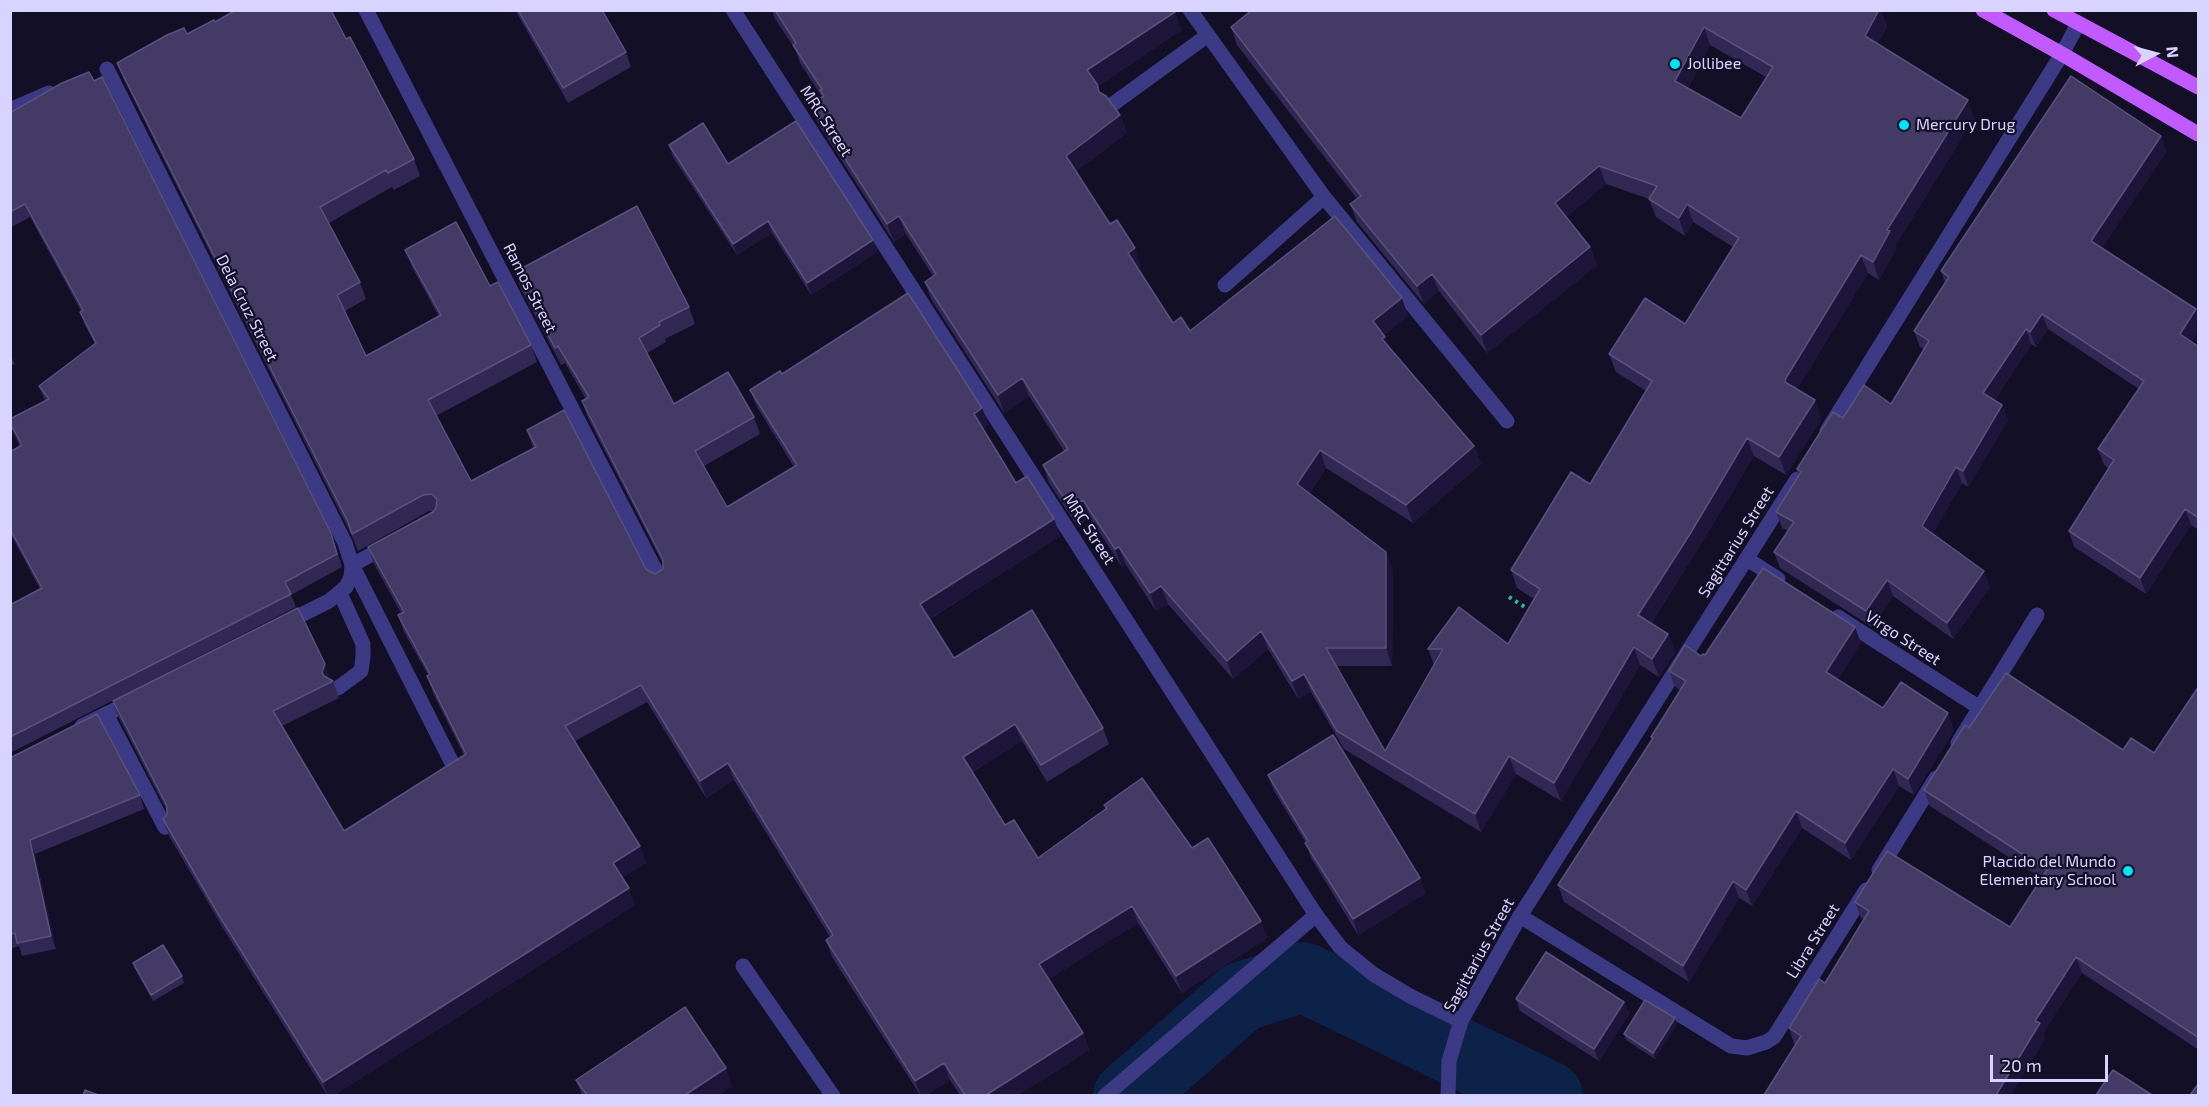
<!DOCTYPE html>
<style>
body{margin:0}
#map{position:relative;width:2209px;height:1106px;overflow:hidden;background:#130f26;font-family:"Exo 2",sans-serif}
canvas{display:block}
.frame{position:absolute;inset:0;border:12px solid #d9d4ff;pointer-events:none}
.north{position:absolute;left:2125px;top:24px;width:60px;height:60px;-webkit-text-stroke:4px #130f26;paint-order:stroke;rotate:84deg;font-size:16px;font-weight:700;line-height:24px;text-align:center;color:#d9d4ff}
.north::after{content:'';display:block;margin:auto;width:21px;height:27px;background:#d9d4ff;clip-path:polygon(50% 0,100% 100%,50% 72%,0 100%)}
.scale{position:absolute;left:1990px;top:1055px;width:118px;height:27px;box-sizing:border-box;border:3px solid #d9d4ff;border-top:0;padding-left:8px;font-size:18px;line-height:21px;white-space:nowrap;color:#d9d4ff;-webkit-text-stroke:4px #130f26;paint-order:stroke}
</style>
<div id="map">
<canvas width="2209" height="1106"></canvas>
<div class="frame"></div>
<div class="north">N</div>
<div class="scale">20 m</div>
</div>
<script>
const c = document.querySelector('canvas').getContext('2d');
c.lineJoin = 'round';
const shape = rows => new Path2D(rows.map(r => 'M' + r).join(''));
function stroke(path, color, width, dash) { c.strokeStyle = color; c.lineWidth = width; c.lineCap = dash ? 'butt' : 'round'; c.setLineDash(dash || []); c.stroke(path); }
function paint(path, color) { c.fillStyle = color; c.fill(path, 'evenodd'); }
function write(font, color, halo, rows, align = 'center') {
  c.font = font + ' "Exo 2",sans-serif'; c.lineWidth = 4.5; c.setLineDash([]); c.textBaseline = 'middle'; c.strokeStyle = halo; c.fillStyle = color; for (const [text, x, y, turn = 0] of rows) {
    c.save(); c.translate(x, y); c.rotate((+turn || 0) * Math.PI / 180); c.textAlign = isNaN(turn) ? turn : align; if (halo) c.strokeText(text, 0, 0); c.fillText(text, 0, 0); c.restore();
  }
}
const river = shape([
 [1128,1096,1241,997,1303,977,1548,1096]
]);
const path = shape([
 [1509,597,1531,611]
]);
const service = shape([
 [1190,10,1324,197,1507,421],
 [1113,104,1208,35],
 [1225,285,1324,197],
 [389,545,352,565,451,761],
 [338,688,361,671,363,657,363,644,340,593],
 [106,714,165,827],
 [743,966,833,1096],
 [1105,1096,1316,915]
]);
const minor = shape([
 [366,10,661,581],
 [733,10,1316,915,1340,947,1373,974,1410,996,1461,1021],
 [107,69,345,543,352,565,351,577,346,587,329,601,285,623],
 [10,110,49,93],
 [1747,559,1778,579],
 [1838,617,1980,708],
 [82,726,133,701],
 [1958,743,2037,615],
 [1879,870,1936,778],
 [1520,916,1731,1046,1747,1048,1766,1042,1774,1037,1866,890]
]);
const tertiary = shape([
 [1827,431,2062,54,2078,24],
 [1448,1096,1449,1061,1461,1021,1520,916,1797,479]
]);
const primary = shape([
 [1983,10,2062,54,2198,134],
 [2054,10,2198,87]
]);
const wall = shape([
 [515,10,602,10,626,52,631,67,568,103],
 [772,10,1174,10,1181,30,1098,86,1100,93,1120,115,1127,133,1076,171,1110,224,1141,266,1138,268,1173,323,1190,331,1408,316,1384,335,1389,347,1474,446,1481,464,1413,523,1326,468,1309,494,1393,570,1392,666,1336,666,1385,751,1434,665,1428,649,1508,644,1534,599,1517,588,1511,570,1590,484,1646,391,1616,372,1609,354,1685,324,1733,247,1693,222,1685,236,1656,217,1649,199,1606,184,1566,217,1590,247,1597,265,1487,353,1439,291,1424,304,1357,222,1350,204,1357,199,1237,45,1231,27,1252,10,1881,10,1887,27,1877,44,1974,118,1895,246,1896,249,1879,280,1868,273,1797,389,1822,418,1786,475,1754,456,1696,552,1651,623,1668,634,1675,652,1659,677,1640,665,1561,801,1516,774,1481,832,1344,749,1311,692,1298,699,1268,649,1233,679,1168,604,1156,611,1126,565,1122,567,1090,518,1077,526,1049,483,1043,465,1064,451,1029,396,1004,413,931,299,925,282,933,276,906,234,894,242,817,122,810,104,822,97,800,63,795,49,775,19],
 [1710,45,1766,77,1741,118,1688,88],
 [215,22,346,39,414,159,420,176,394,190,392,187,329,223,360,282,366,299,345,311,366,356,439,317,412,267,405,250,490,286,531,345,537,362,436,416,471,481,533,448,527,430,646,569,655,574,663,569,663,564,588,418,582,401,586,399,565,363,561,365,521,289,515,272,689,307,695,324,665,339,666,342,647,353,674,404,754,417,760,434,704,466,727,507,794,467,757,407,750,390,782,374,982,408,989,425,983,429,1016,483,1054,519,1060,536,930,619,954,658,1103,728,1109,744,1047,782,1022,741,972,772,1005,825,1038,858,1106,809,1104,805,1192,848,1261,921,1267,938,1182,993,1138,923,1049,979,1083,1033,1089,1050,1018,1095,960,1095,950,1080,926,1095,920,1095,832,957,826,940,830,937,734,780,706,798,647,702,575,741,640,846,646,863,623,877,635,905,334,1095,327,1095,223,928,169,836,163,819,167,815,167,811,119,718,113,701,331,680,333,681,339,698,282,726,344,831,464,755,433,693,427,676,428,675,404,632,398,615,401,613,374,564,368,547,433,511,429,511,358,551,352,536,124,80,117,63],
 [10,113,331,533,342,567,291,595,296,607,10,753,10,605,40,589,10,533,10,452,20,446,14,434,10,425,10,419,45,401,39,386,95,344,85,325,80,312,81,311,30,217,10,228],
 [2161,136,2166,152,2102,248,2196,309,2199,316,2199,330,2191,342,2199,347,2199,530,2191,525,2146,594,2074,547,2069,531,2109,469,2104,465,2098,449,2139,389,2048,329,2036,347,2031,344,1995,400,2002,405,2008,420,1968,487,1962,483,1933,533,1990,587,1953,639,1893,596,1872,627,1780,568,1774,552,1788,531,1782,528,1776,512,1799,475,1797,469,1843,418,1891,404,1924,350,1920,347,1914,331,1945,283,1941,271],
 [669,145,728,164,873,240,877,252,811,295,772,233,737,255,673,157],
 [10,354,15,364,10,366],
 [1861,643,1837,680,1883,708,1954,730,1914,795,1899,786,1851,860,1802,828,1752,906,1739,898,1689,982,1564,902,1558,885,1652,739,1651,737,1680,690,1675,687,1669,671,1701,656],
 [2199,686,2199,1050,2082,973,2043,1033,2045,1039,1796,1045,1794,1044,1789,1028,1825,983,1864,919,1861,918,1855,902,2010,927,2041,878,1930,806,1924,790,1969,728,2123,750,2154,753],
 [10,758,140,795,144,809,35,854,56,949,22,956,19,946,10,949],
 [1268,775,1420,878,1425,894,1358,935,1311,858,1306,843,1274,791],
 [133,963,182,976,184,983,153,1001,135,969],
 [1516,999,1624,1002,1629,1014,1599,1061,1520,1011],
 [1675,1018,1677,1024,1655,1059,1626,1040,1624,1034],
 [576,1080,732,1086,718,1095,582,1095]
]);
const shadedWall = shape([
 [1879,10,1881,10,1887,27,1872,54,1865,36],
 [1175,12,1181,30,1098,86,1104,102,1087,70],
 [1704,27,1710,45,1682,99,1675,81],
 [1968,100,1974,118,1895,246,1896,249,1879,280,1873,262,1887,230],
 [1120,115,1127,133,1073,174,1066,156],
 [2161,136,2166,152,2097,256,2091,241],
 [1599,166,1606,184,1561,221,1555,203],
 [1687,204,1693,222,1685,236,1679,218],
 [899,216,906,234,894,242,887,224],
 [768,221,772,233,737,255,733,244],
 [873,240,877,252,811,295,807,283],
 [1590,247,1597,265,1487,353,1481,335],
 [1135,248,1141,266,1134,271,1128,253],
 [1861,255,1868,273,1793,396,1785,382,1786,378],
 [1432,274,1439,291,1424,304,1417,286],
 [1402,298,1408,316,1380,339,1373,321],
 [2196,309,2199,316,2199,330,2185,350,2180,334],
 [2042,314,2048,329,2036,347,2030,332],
 [2026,329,2031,344,1989,409,1983,393],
 [1385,337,1392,354,1382,339],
 [1022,378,1029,396,1004,413,998,395],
 [1815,400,1822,418,1786,475,1779,457],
 [2002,405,2008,420,1968,487,1963,471],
 [982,408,989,425,980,431,974,414],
 [1747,438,1754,456,1696,552,1644,633,1638,615],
 [1474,446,1481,464,1413,523,1406,505],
 [1320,450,1326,468,1303,502,1297,484],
 [1956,467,1962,483,1928,542,1922,526],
 [1083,500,1090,518,1077,526,1070,508],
 [2185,509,2191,525,2146,594,2140,578],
 [1054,519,1060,536,926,621,920,604],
 [1119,547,1126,565,1122,567,1115,549],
 [1386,552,1393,570,1392,666,1386,648],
 [1984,571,1990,587,1953,639,1947,623],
 [1887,580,1893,596,1872,627,1866,611],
 [1161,586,1168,604,1156,611,1150,593],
 [1855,627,1861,643,1832,689,1826,672],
 [1261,631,1268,649,1233,679,1227,661],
 [1668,634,1675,652,1659,677,1652,659],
 [1634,647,1640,665,1561,801,1554,783],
 [325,664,331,682,327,684,322,672],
 [1304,674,1311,692,1298,699,1292,681],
 [1948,713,1954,730,1914,795,1908,779],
 [1015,724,1022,741,969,773,963,757],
 [1509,756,1516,774,1481,832,1475,814],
 [728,763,734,780,706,798,700,781],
 [1893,769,1899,786,1851,860,1845,843],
 [1796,811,1802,828,1752,906,1746,890],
 [30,840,35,854,56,949,51,936],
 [640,846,646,863,619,879,613,863],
 [1420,878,1425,894,1358,935,1353,919],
 [1733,881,1739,898,1689,982,1683,966],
 [629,888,635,905,334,1095,327,1095,323,1082],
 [1132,906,1138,923,1046,981,1039,964],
 [1261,921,1267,938,1182,993,1176,976],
 [2076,957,2082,973,2043,1033,2045,1039,2011,1095,1996,1095,2035,1021],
 [1624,1002,1629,1014,1599,1061,1594,1049],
 [1675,1018,1677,1024,1655,1059,1653,1053],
 [1083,1033,1089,1050,1018,1095,986,1095],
 [944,1063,950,1080,926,1095,921,1095,915,1081],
 [726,1068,732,1086,718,1095,685,1095]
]);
const building = shape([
 [236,10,331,10,346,39,350,37,414,159,388,173,386,170,320,207,360,282,337,295,366,356,441,315,405,250,456,222,490,286,498,282,531,345,428,400,471,481,536,447,527,430,564,410,646,569,655,574,663,569,663,560,582,401,589,397,558,346,555,348,515,272,637,206,689,307,659,322,660,325,639,338,674,404,728,372,754,417,695,451,727,507,797,465,750,390,780,371,782,374,908,293,982,408,974,414,1016,483,1027,476,1054,519,920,604,954,658,1032,610,1103,728,1041,765,1015,724,963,757,1005,825,1014,820,1038,858,1107,808,1104,805,1142,778,1192,848,1208,838,1261,921,1176,976,1132,906,1039,964,1083,1033,986,1095,965,1095,944,1063,915,1081,826,940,833,935,728,763,700,781,641,685,565,726,640,846,613,863,629,888,323,1082,217,912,163,819,167,815,167,806,113,701,298,608,325,664,322,672,324,676,333,681,273,711,344,831,466,754,427,676,430,674,398,615,404,612,368,547,433,512,436,508,437,499,432,494,423,495,352,534,348,522,117,63,167,35,184,28,187,34,214,20,215,22,236,10],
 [518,10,602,10,626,52,563,88,518,10],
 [775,10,1174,10,1175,12,1087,70,1097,84,1099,92,1106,96,1120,115,1066,156,1110,224,1117,220,1135,248,1128,253,1173,323,1181,317,1190,331,1335,216,1402,298,1373,321,1385,337,1382,339,1474,446,1406,505,1320,450,1297,484,1386,552,1386,648,1326,648,1385,751,1443,649,1428,649,1459,607,1508,644,1540,589,1511,570,1571,472,1590,484,1652,381,1609,354,1645,298,1685,324,1739,238,1687,204,1679,218,1649,199,1657,186,1599,166,1555,203,1590,247,1481,335,1432,274,1417,286,1350,204,1361,196,1231,27,1252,10,1879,10,1865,36,1968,100,1887,230,1890,231,1873,262,1861,255,1786,378,1785,382,1815,400,1779,457,1747,438,1690,534,1638,615,1668,634,1652,659,1634,647,1554,783,1509,756,1475,814,1337,731,1304,674,1292,681,1261,631,1227,661,1161,586,1150,593,1119,547,1115,549,1083,500,1070,508,1043,465,1068,449,1022,378,998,395,925,282,936,274,899,216,887,224,810,104,824,96,820,90,822,89,793,45,796,43,775,10],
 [1704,27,1773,67,1741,118,1675,81,1704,27],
 [89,72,94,81,102,77,331,533,337,554,285,582,291,594,10,737,10,605,42,588,10,529,10,452,22,445,10,423,10,419,49,399,39,386,96,343,80,312,83,310,25,204,10,212,10,113,62,83,89,72],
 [2071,76,2161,136,2091,241,2196,309,2180,334,2199,347,2199,518,2185,509,2140,578,2069,531,2114,460,2098,449,2144,381,2042,314,2030,332,2026,329,1983,393,2002,405,1963,471,1956,467,1922,526,1984,571,1947,623,1887,580,1866,611,1774,552,1794,522,1776,512,1801,472,1797,469,1833,412,1843,418,1864,385,1891,404,1929,341,1914,331,1949,277,1941,271,2071,76],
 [796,121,873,240,807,283,768,221,733,244,669,145,703,123,728,164,796,121],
 [1763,568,1855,627,1826,672,1883,708,1901,682,1948,713,1908,779,1893,769,1845,843,1796,811,1746,890,1733,881,1683,966,1558,885,1653,738,1651,737,1686,681,1669,671,1685,645,1701,656,1703,654,1705,655,1763,568],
 [2006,673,2123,750,2131,738,2154,753,2199,686,2199,1038,2076,957,2035,1021,2040,1023,1996,1095,1764,1095,1801,1036,1789,1028,1819,979,1825,983,1869,911,1855,902,1887,851,2010,927,2047,870,1924,790,1965,725,1969,728,2006,673],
 [97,714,140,795,30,840,51,936,17,943,15,933,10,934,10,758,97,714],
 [1333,735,1420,878,1353,919,1305,843,1308,841,1268,775,1333,735],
 [163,945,182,976,151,995,133,963,163,945],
 [1546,952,1624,1002,1594,1049,1516,999,1546,952],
 [1645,1000,1675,1018,1653,1053,1624,1034,1645,1000],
 [685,1007,726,1068,685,1095,587,1095,576,1080,685,1007],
 [2113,1070,2152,1095,2096,1095,2113,1070],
 [2199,1083,2199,1095,2190,1095,2199,1083],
 [85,1090,98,1095,83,1095,85,1090]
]);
const markers = [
 [1675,64,6,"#00e5ff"],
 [1904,125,6,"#00e5ff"],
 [2128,871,6,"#00e5ff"]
];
const poiNames = [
 ["Jollibee",1687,64],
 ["Mercury Drug",1916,125],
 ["Placido del Mundo",2116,862,"right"],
 ["Elementary School",2116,880,"right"]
];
const streetNames = [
 ["MRC Street",826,121,57],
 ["Ramos Street",530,288,63],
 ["Dela Cruz Street",247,308,63],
 ["MRC Street",1089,529,57],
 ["Sagittarius Street",1736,542,-58],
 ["Virgo Street",1903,638,33],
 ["Libra Street",1813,941,-58],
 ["Sagittarius Street",1479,955,-61]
];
stroke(river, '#0c2248', 70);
stroke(path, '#2fb8b0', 4, [3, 4.5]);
stroke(service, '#3d3a85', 15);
stroke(minor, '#3d3a85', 15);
stroke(tertiary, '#3d3a85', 15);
stroke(primary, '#c25bff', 15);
paint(wall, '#312854');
paint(shadedWall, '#1d163a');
paint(building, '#433a66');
stroke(building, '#5a527e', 1.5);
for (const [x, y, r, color] of markers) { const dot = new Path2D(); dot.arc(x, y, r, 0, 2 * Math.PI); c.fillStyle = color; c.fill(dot); stroke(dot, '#130f26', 2); }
write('16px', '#d9d4ff', '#130f26', poiNames, 'left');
write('16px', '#d9d4ff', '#130f26', streetNames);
</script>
